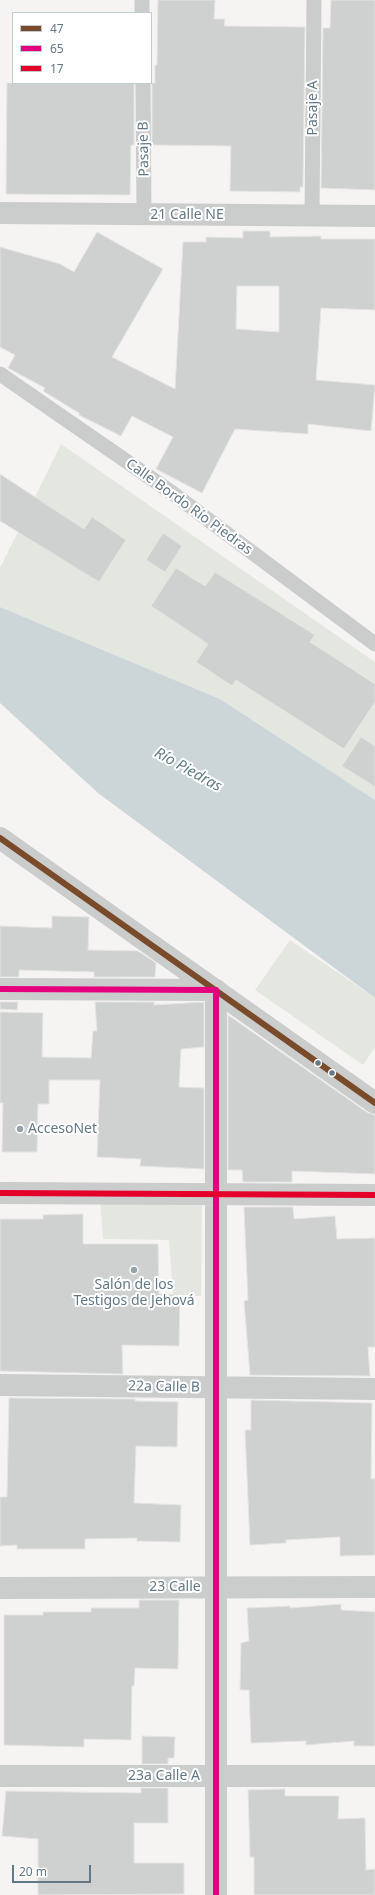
<!DOCTYPE html>
<meta charset="utf-8">
<style>
body{margin:0}
#map{position:relative;width:375px;height:1895px;overflow:hidden;background:#f5f4f2;font-family:"Noto Sans",sans-serif}
canvas{display:block}
.legend{position:absolute;left:12px;top:12px;width:140px;height:72px;box-sizing:border-box;background:#fff;border:1px solid #c0c9ce;margin:0;padding:5px 7px;list-style:none;font-size:12px;color:#627884}
.legend li{display:flex;align-items:center;gap:8px;height:20px}
.legend b{width:20px;border:1px solid #c0c9ce}
.scale{position:absolute;left:12px;top:1865px;width:79px;height:18px;box-sizing:border-box;border:2px solid #627884;border-top:0;padding-left:5px;font-size:12px;line-height:14px;white-space:nowrap;color:#627884;-webkit-text-stroke:3px #fff;paint-order:stroke}
</style>
<div id="map">
<canvas width="375" height="1895"></canvas>
<ul class="legend">
<li><b style="height:5px;background:#7a4b2a"></b>47</li>
<li><b style="height:5px;background:#e5007d"></b>65</li>
<li><b style="height:5px;background:#e4002b"></b>17</li>
</ul>
<div class="scale">20 m</div>
</div>
<script>
const c = document.querySelector('canvas').getContext('2d');
c.lineJoin = 'round';
function paint(path, color) { c.fillStyle = color; c.fill(path, 'evenodd'); }
const shape = rows => new Path2D(rows.map(r => 'M' + r).join(''));
function stroke(path, color, width, dash) { c.strokeStyle = color; c.lineWidth = width; c.lineCap = dash ? 'butt' : 'round'; c.setLineDash(dash || []); c.stroke(path); }
function write(font, color, halo, rows, align = 'center') {
  c.font = font + ' "Noto Sans",sans-serif'; c.lineWidth = 4; c.setLineDash([]); c.textBaseline = 'middle'; c.strokeStyle = halo; c.fillStyle = color; for (const [text, x, y, turn = 0] of rows) {
    c.save(); c.translate(x, y); c.rotate((+turn || 0) * Math.PI / 180); c.textAlign = isNaN(turn) ? turn : align; if (halo) c.strokeText(text, 0, 0); c.fillText(text, 0, 0); c.restore();
  }
}
const green = shape([
 [61,444,375,662,375,800,220,699,0,607,0,568],
 [290,940,375,998,375,1047,363,1065,255,990],
 [100,1198,202,1198,201,1296,173,1295,169,1240,103,1239]
]);
const water = shape([
 [0,607,220,699,375,800,375,998,98,793,0,703]
]);
const building = shape([
 [158,0,215,0,214,19,225,19,224,26,305,27,303,187,300,187,300,192,230,191,231,146,152,145,152,83,155,83,155,65,157,65,158,0],
 [331,0,375,0,375,190,321,188,323,28,330,28,331,0],
 [7,83,134,83,134,145,131,145,130,195,6,194,7,83],
 [243,231,270,231,270,237,321,236,321,239,375,239,375,310,321,308,316,380,375,385,371,431,308,424,308,434,235,429,202,493,156,469,173,437,132,416,121,436,79,415,79,413,43,391,45,388,8,368,15,355,0,347,0,247,60,264,74,272,97,232,163,269,112,357,175,389,183,242,206,242,206,237,243,238,243,231],
 [237,286,279,286,279,332,236,329,237,286],
 [0,474,84,529,92,517,126,540,99,582,0,521,0,474],
 [163,533,182,546,165,572,146,560,163,533],
 [176,568,205,586,215,572,315,635,310,642,375,684,375,702,344,749,236,680,232,686,196,662,208,644,151,606,176,568],
 [361,737,375,746,375,787,342,766,361,737],
 [52,916,89,917,88,950,138,951,156,963,155,977,94,977,94,972,19,970,19,977,0,977,0,926,52,928,52,916],
 [0,1002,18,1002,17,1010,0,1009,0,1002],
 [95,1002,154,1002,154,1005,204,1002,204,1047,181,1049,179,1087,204,1088,204,1169,140,1166,141,1159,97,1157,100,1080,49,1080,49,1104,38,1104,37,1152,2,1152,3,1103,0,1103,0,1012,43,1013,42,1057,91,1058,93,1031,97,1031,95,1002],
 [228,1015,368,1113,375,1115,375,1174,292,1171,292,1182,243,1182,242,1170,228,1170,228,1015],
 [244,1207,293,1207,294,1219,335,1216,337,1239,375,1238,375,1347,368,1347,370,1376,250,1375,244,1301,248,1300,244,1207],
 [83,1214,83,1244,158,1244,159,1294,180,1295,179,1346,122,1345,123,1374,0,1371,0,1219,43,1219,43,1215,83,1214],
 [9,1398,135,1399,135,1401,178,1402,177,1447,136,1446,134,1503,181,1505,180,1542,137,1541,137,1538,85,1539,85,1549,17,1549,17,1545,0,1546,0,1497,7,1497,9,1398],
 [251,1400,372,1403,371,1479,375,1479,375,1555,340,1556,340,1537,286,1540,286,1543,250,1545,245,1430,251,1430,251,1400],
 [139,1600,179,1600,178,1669,135,1668,134,1686,132,1686,131,1740,84,1739,84,1747,4,1745,4,1615,43,1615,43,1612,91,1612,91,1608,139,1608,139,1600],
 [341,1604,341,1610,375,1612,375,1746,354,1746,354,1741,306,1745,306,1741,251,1743,249,1690,240,1690,241,1643,249,1641,247,1608,290,1606,290,1608,341,1604],
 [142,1736,175,1737,174,1758,168,1758,168,1764,142,1764,142,1736],
 [141,1788,168,1788,168,1823,134,1823,134,1863,184,1863,184,1894,38,1895,38,1839,2,1836,6,1791,141,1793,141,1788],
 [285,1789,285,1796,339,1796,338,1819,365,1818,366,1870,375,1869,375,1895,254,1895,254,1857,250,1857,248,1790,285,1789]
]);
const service = shape([
 [142,0,142,13],
 [143,83,144,214],
 [312,216,314,0],
 [0,374,171,492,375,644]
]);
const minor = shape([
 [0,213,375,216],
 [0,838,375,1103],
 [0,989,216,990,216,1895],
 [0,1193,375,1195],
 [0,1385,375,1389],
 [0,1588,375,1587],
 [0,1776,375,1776]
]);
const bus1 = shape([
 [0,838,375,1103]
]);
const bus2 = shape([
 [0,989,216,990,216,1895]
]);
const bus3 = shape([
 [0,1193,375,1195]
]);
const markers = [
 [318,1063,3.5,"#627884"],
 [332,1073,3.5,"#627884"],
 [20,1129,4,"#95a3aa"],
 [134,1270,4,"#95a3aa"]
];
const streetNames = [
 ["Pasaje A",313,108,-90],
 ["Pasaje B",144,149,-91],
 ["21 Calle NE",187,215],
 ["Calle Bordo Río Piedras",189,507,36],
 ["22a Calle B",164,1387,1],
 ["23 Calle",175,1587],
 ["23a Calle A",164,1776]
];
const poiNames = [
 ["AccesoNet",28,1129],
 ["Salón de los",134,1285,"center"],
 ["Testigos de Jehová",134,1301,"center"]
];
const waterNames = [
 ["Río Piedras",188,770,29]
];
paint(green, '#e4e7e0');
paint(water, '#ccd6d8');
paint(building, '#cfd0d0');
stroke(building, '#e4e4e2', 1);
stroke(service, '#cbcdcd', 15);
stroke(minor, '#cbcdcd', 22);
stroke(bus1, '#7a4b2a', 6);
stroke(bus2, '#e5007d', 6);
stroke(bus3, '#e4002b', 6);
for (const [x, y, r, color] of markers) { const dot = new Path2D(); dot.arc(x, y, r, 0, 2 * Math.PI); c.fillStyle = color; c.fill(dot); stroke(dot, '#fff', 1.5); }
write('14px', '#627884', '#fff', streetNames);
write('14px', '#627884', '#fff', poiNames, 'left');
write('italic 15px', '#5e7b82', '#fff', waterNames);
</script>
